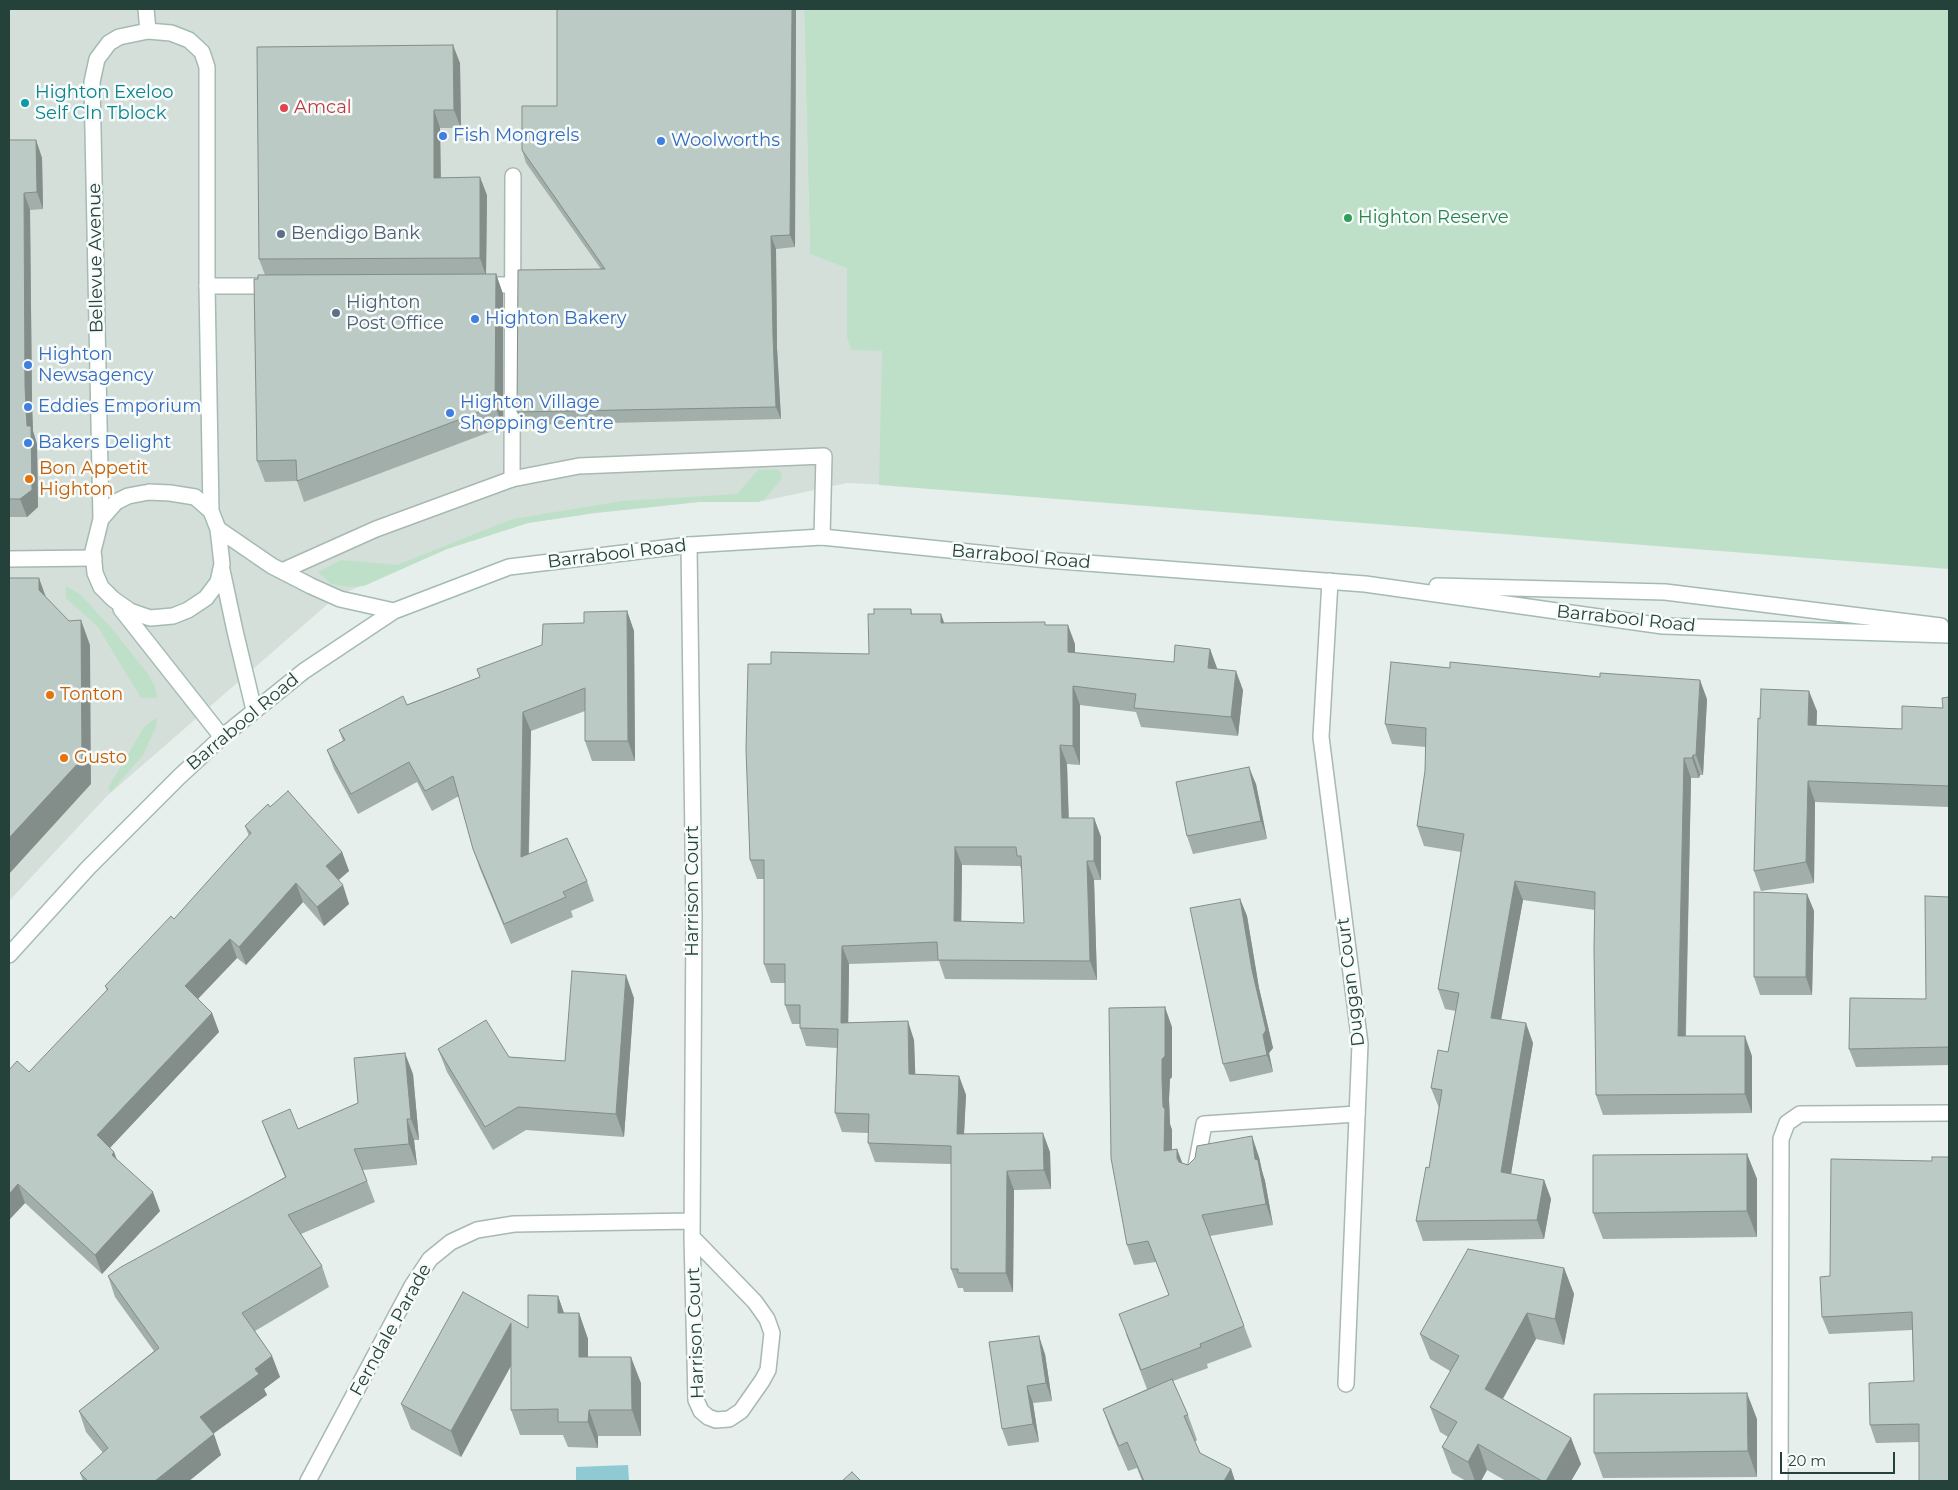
<!DOCTYPE html>
<style>
body{margin:0}
#map{position:relative;width:1958px;height:1490px;overflow:hidden;background:#e6efeb;font-family:Montserrat,sans-serif}
canvas{display:block}
.frame{position:absolute;inset:0;border:10px solid #24423a;pointer-events:none}
.scale{position:absolute;left:1780px;top:1452px;width:115px;height:22px;box-sizing:border-box;border:2px solid #24423a;border-top:0;padding-left:6px;font-size:15px;line-height:18px;white-space:nowrap;color:#24423a;-webkit-text-stroke:4px #f7fbf9;paint-order:stroke}
</style>
<div id="map">
<canvas width="1958" height="1490"></canvas>
<div class="frame"></div>
<div class="scale">20 m</div>
</div>
<script>
const c = document.querySelector('canvas').getContext('2d');
c.lineJoin = 'round';
function paint(path, color) { c.fillStyle = color; c.fill(path, 'evenodd'); }
const shape = rows => new Path2D(rows.map(r => 'M' + r).join(''));
function stroke(path, color, width, dash) { c.strokeStyle = color; c.lineWidth = width; c.lineCap = dash ? 'butt' : 'round'; c.setLineDash(dash || []); c.stroke(path); }
function write(font, color, halo, rows, align = 'center') {
  c.font = font + ' Montserrat,sans-serif'; c.lineWidth = 5; c.setLineDash([]); c.textBaseline = 'middle'; c.strokeStyle = halo; c.fillStyle = color; for (const [text, x, y, turn = 0] of rows) {
    c.save(); c.translate(x, y); c.rotate((+turn || 0) * Math.PI / 180); c.textAlign = isNaN(turn) ? turn : align; if (halo) c.strokeText(text, 0, 0); c.fillText(text, 0, 0); c.restore();
  }
}
const built = shape([
 [9,9,804,9,810,254,847,267,891,343,891,485,847,483,758,502,699,502,595,513,528,523,447,549,337,596,107,796,9,901]
]);
const green = shape([
 [804,9,1949,9,1949,569,879,485,882,351,851,350,847,337,847,268,810,254],
 [777,469,781,472,782,478,765,499,758,502,699,502,595,513,528,523,447,549,364,586,348,587,331,584,318,572,341,560,397,565,512,519,622,501,737,494,758,470],
 [66,586,80,594,114,631,148,674,155,687,157,698,141,698,98,627,66,598],
 [157,717,156,727,143,755,111,792,108,788,144,727]
]);
const water = shape([
 [628,1465,629,1481,576,1481,576,1467]
]);
const lane = shape([
 [282,571,376,529,512,479,579,466,824,456,822,537],
 [1196,1166,1204,1124,1357,1114],
 [1780,1481,1781,1139,1787,1123,1800,1114,1949,1113]
]);
const street = shape([
 [480,285,513,285],
 [207,286,274,286],
 [512,479,513,176],
 [689,545,694,916,692,1237,755,1302,767,1319,772,1333,768,1370,762,1381,741,1411,729,1419,716,1420,708,1417,701,1411,696,1400,692,1237],
 [9,559,94,558],
 [1330,581,1321,737,1360,1044,1346,1384],
 [308,1481,412,1286,430,1259,451,1242,477,1230,514,1224,692,1221]
]);
const secondary = shape([
 [146,9,148,31],
 [149,492,170,493,195,497,211,511,218,529,222,564,218,582,206,598,188,610,173,616,150,618,130,611,113,599,101,587,95,573,93,551,101,519,116,502,128,496,149,492],
 [101,519,92,82,97,59,109,43,119,37,148,31,171,33,189,40,202,52,207,67,207,286,211,511],
 [218,529,272,566,311,586,340,599,394,611],
 [222,570,235,631,254,710],
 [1437,586,1665,592,1941,626],
 [121,609,222,737],
 [9,955,88,868,179,777,222,737,304,671,394,611,509,567,689,545,822,537,1047,560,1365,584,1663,626,1949,635]
]);
const wall = shape([
 [557,9,796,9,795,247,776,249,777,348,781,419,522,425,517,412,601,269,526,163,522,150,557,106],
 [460,63,461,128,440,128,441,178,487,195,486,274,496,274,503,294,503,427,304,502,297,481,265,482,257,461,258,279,265,275,259,259],
 [9,140,36,140,42,158,43,209,30,210,32,404,33,431,37,444,38,507,27,517,9,517],
 [911,609,912,614,945,623,1046,625,1075,644,1075,653,1174,662,1210,649,1217,669,1243,690,1238,736,1141,727,1136,712,1080,705,1080,765,1067,764,1069,818,1094,818,1101,837,1101,880,1094,880,1097,980,945,979,939,961,849,964,848,1022,914,1040,915,1074,959,1076,966,1095,964,1134,1050,1152,1051,1189,1014,1190,1013,1292,964,1292,963,1288,958,1288,951,1269,951,1164,875,1162,868,1143,869,1133,842,1132,835,1113,837,1048,806,1046,800,1028,800,1024,792,1024,785,1005,785,983,771,983,764,964,764,879,757,879,750,860,771,664,869,654],
 [962,865,1020,866,1022,871,1024,923,961,922],
 [627,611,634,631,635,761,592,761,585,741,585,711,531,731,529,854,587,881,594,901,571,911,573,917,511,944,480,869,473,849,459,796,432,811,417,782,358,814,334,769,327,750,343,741,339,730,480,677,584,623],
 [1949,697,1949,807,1815,802,1814,883,1761,891,1754,871,1760,719,1817,711,1816,725,1902,729,1943,708],
 [1707,699,1703,775,1700,775,1699,778,1691,778,1686,1036,1752,1056,1752,1113,1603,1115,1596,1095,1595,910,1523,900,1501,1019,1533,1043,1511,1174,1544,1180,1551,1199,1544,1239,1423,1241,1416,1221,1429,1168,1439,1108,1431,1088,1448,1052,1456,1011,1445,1009,1438,989,1461,852,1424,846,1417,826,1425,771,1426,747,1392,744,1385,724],
 [1256,784,1267,839,1193,854,1187,836],
 [270,807,342,852,349,871,338,880,349,904,324,926,303,902,246,965,237,958,198,999,212,1013,219,1032,110,1148,114,1152,117,1160,160,1211,102,1274,25,1203,9,1220,29,1072,107,991,105,986,174,919,249,836,245,826],
 [1807,894,1814,911,1812,995,1760,995,1754,977],
 [1949,897,1949,1065,1856,1067,1849,1049,1926,999],
 [1240,899,1247,916,1259,988,1273,1048,1269,1053,1273,1072,1230,1082,1223,1064],
 [634,998,624,1137,526,1130,493,1150,447,1072,438,1049,509,1057,565,1061],
 [1172,1027,1172,1077,1170,1079,1169,1099,1170,1124,1172,1130,1172,1150,1177,1149,1182,1163,1188,1165,1259,1157,1262,1171,1265,1181,1273,1225,1210,1236,1252,1347,1207,1364,1208,1368,1173,1381,1188,1415,1197,1440,1195,1442,1200,1453,1231,1469,1235,1481,1142,1481,1137,1468,1128,1471,1112,1434,1103,1409,1147,1389,1126,1334,1169,1295,1156,1262,1134,1265,1127,1245],
 [413,1074,419,1140,414,1140,417,1165,363,1170,375,1202,301,1234,322,1266,329,1287,255,1331,272,1356,280,1377,264,1389,267,1395,213,1434,221,1455,189,1481,83,1481,80,1473,103,1453,86,1432,79,1411,154,1351,115,1297,108,1276,285,1177,270,1142,262,1121,298,1129,358,1103],
 [1747,1154,1757,1179,1757,1237,1603,1239,1593,1213],
 [1932,1161,1919,1442,1876,1443,1870,1425,1914,1381,1912,1330,1829,1334,1822,1317],
 [1564,1268,1574,1294,1564,1345,1536,1339,1503,1399,1571,1438,1581,1464,1571,1481,1506,1481,1487,1470,1481,1481,1466,1481,1452,1473,1442,1447,1448,1437,1440,1432,1430,1407,1450,1371,1430,1359,1420,1334],
 [558,1296,564,1313,579,1313,588,1339,588,1357,641,1383,641,1436,598,1436,598,1448,568,1447,563,1435,520,1435,511,1410,511,1366,461,1457,411,1429,401,1404,528,1328],
 [1045,1354,1052,1401,1033,1403,1039,1442,1008,1446,1002,1429],
 [1757,1419,1757,1477,1603,1478,1594,1453]
]);
const shadedWall = shape([
 [792,9,796,9,795,247,790,235],
 [453,45,460,63,461,128,454,110],
 [434,110,440,128,441,196,434,178],
 [36,140,42,158,43,209,37,192],
 [480,177,487,195,486,276,480,258],
 [24,193,30,210,32,404,33,431,37,444,38,507,27,517,20,499,27,426,25,386],
 [771,236,776,249,777,348,781,419,776,407,773,336],
 [496,274,503,294,503,427,495,406],
 [39,578,48,603,39,590],
 [627,611,634,631,635,761,628,741],
 [941,614,948,633,941,623],
 [81,620,90,645,91,784,9,874,9,838],
 [1068,625,1075,644,1075,671,1068,652],
 [1210,649,1217,668,1215,687,1208,668],
 [1236,671,1243,690,1238,736,1231,717],
 [1700,680,1707,699,1703,775,1696,755],
 [1073,686,1080,705,1080,765,1073,746],
 [1809,691,1817,711,1816,745,1808,725],
 [523,712,531,731,528,877,521,857],
 [1060,745,1067,764,1069,837,1062,818],
 [1693,755,1700,775,1699,778,1692,758],
 [1684,758,1691,778,1685,1056,1678,1036],
 [1249,767,1256,784,1267,839,1261,821],
 [1808,781,1815,802,1814,883,1806,862],
 [1094,818,1101,837,1101,880,1094,861],
 [955,847,962,865,961,940,954,921],
 [342,852,349,871,333,885,326,866],
 [1087,861,1094,880,1097,980,1090,961],
 [1515,881,1523,900,1498,1037,1491,1018],
 [296,883,303,902,246,965,239,947],
 [343,885,349,904,324,926,317,907],
 [1807,894,1814,911,1812,995,1806,977],
 [1240,899,1247,916,1259,988,1273,1048,1269,1053,1273,1072,1267,1055,1263,1035],
 [230,939,237,958,192,1005,185,986],
 [842,946,849,964,848,1041,841,1023],
 [626,975,634,998,624,1137,616,1114],
 [1165,1007,1172,1027,1172,1077,1170,1079,1169,1099,1170,1124,1172,1130,1172,1172,1164,1151,1162,1079,1162,1059],
 [212,1013,219,1032,104,1154,97,1135],
 [908,1021,914,1040,916,1093,909,1074],
 [1526,1023,1533,1043,1508,1192,1501,1172],
 [1745,1036,1752,1056,1752,1113,1745,1094],
 [405,1053,413,1074,419,1140,411,1119],
 [959,1076,966,1095,963,1153,957,1134],
 [407,1119,414,1140,417,1165,409,1144],
 [1043,1133,1050,1152,1051,1189,1044,1170],
 [1252,1136,1259,1157,1262,1171,1265,1181,1273,1225,1266,1204,1255,1159],
 [1177,1149,1185,1170,1184,1178,1177,1158],
 [114,1152,121,1171,112,1155],
 [1747,1154,1757,1179,1757,1237,1747,1211],
 [1007,1171,1014,1190,1013,1292,1006,1273],
 [1544,1180,1551,1199,1544,1239,1537,1220],
 [18,1184,25,1203,9,1220,9,1194],
 [153,1192,160,1211,102,1274,95,1255],
 [1564,1268,1574,1294,1564,1345,1555,1319],
 [558,1296,567,1322,558,1313],
 [579,1313,588,1339,588,1383,579,1357],
 [1527,1313,1536,1339,1494,1414,1485,1389],
 [511,1323,520,1349,461,1457,451,1431],
 [1039,1336,1045,1354,1052,1401,1046,1383],
 [272,1356,280,1377,264,1389,267,1395,207,1438,200,1417,255,1369],
 [631,1357,641,1383,641,1436,632,1410],
 [1027,1386,1033,1403,1039,1442,1033,1424],
 [1747,1393,1757,1419,1757,1477,1748,1451],
 [589,1410,598,1436,598,1448,588,1422],
 [214,1434,221,1455,189,1481,155,1481],
 [1571,1438,1581,1464,1571,1481,1546,1481],
 [1478,1444,1487,1470,1481,1481,1475,1481,1468,1462],
 [1231,1469,1235,1481,1224,1481]
]);
const building = shape([
 [557,9,792,9,790,235,771,236,773,336,776,407,517,412,518,270,605,269,522,150,522,106,557,106,557,9],
 [453,45,454,110,434,110,434,178,480,177,480,258,259,259,257,47,453,45],
 [9,140,36,140,37,192,24,193,25,386,27,426,31,426,32,490,20,499,9,499,9,140],
 [496,274,495,406,297,481,296,460,257,461,254,279,258,279,258,275,496,274],
 [9,578,39,578,39,590,69,621,81,620,82,759,9,838,9,578],
 [874,609,911,609,911,614,941,614,941,623,1045,622,1045,625,1068,625,1068,652,1174,662,1175,645,1210,649,1208,668,1236,671,1231,717,1134,708,1136,694,1073,686,1073,746,1060,745,1062,818,1094,818,1094,861,1087,861,1090,961,938,960,937,942,842,946,841,1023,908,1021,909,1074,959,1076,957,1134,1043,1133,1044,1170,1007,1171,1006,1273,958,1273,958,1269,951,1269,951,1146,868,1143,869,1114,835,1113,838,1029,800,1028,800,1005,785,1005,785,964,764,964,764,860,750,860,746,749,748,664,771,664,771,652,869,654,868,614,874,614,874,609],
 [955,847,1016,847,1017,856,1021,856,1024,923,954,921,955,847],
 [627,611,628,741,585,741,585,688,523,712,521,857,567,838,587,881,563,892,566,897,504,924,473,849,453,776,425,791,409,762,351,794,327,750,345,740,339,730,403,696,407,705,480,677,477,669,542,645,543,624,584,623,584,612,627,611],
 [1391,662,1450,668,1450,662,1600,677,1600,673,1700,680,1696,755,1693,755,1692,758,1684,758,1678,1036,1745,1036,1745,1094,1596,1095,1594,949,1595,892,1515,881,1491,1018,1526,1023,1501,1172,1544,1180,1537,1220,1416,1221,1426,1167,1429,1168,1442,1090,1431,1088,1438,1050,1448,1052,1459,993,1438,989,1464,834,1417,826,1425,771,1426,728,1385,724,1391,662],
 [1761,689,1809,691,1808,725,1902,729,1902,706,1943,708,1942,698,1949,697,1949,786,1808,781,1806,862,1754,871,1758,718,1760,719,1761,689],
 [1249,767,1261,821,1187,836,1176,782,1249,767],
 [288,791,342,852,326,866,343,885,317,907,296,883,239,947,230,939,185,986,212,1013,97,1135,114,1152,112,1155,153,1192,95,1255,18,1184,9,1194,9,1070,17,1061,29,1072,108,989,105,986,171,916,174,919,251,833,245,826,268,804,270,807,288,791],
 [1754,892,1807,894,1806,977,1754,977,1754,892],
 [1925,896,1949,897,1949,1047,1849,1049,1850,998,1926,999,1925,896],
 [1240,899,1252,970,1266,1030,1263,1035,1267,1055,1223,1064,1190,908,1240,899],
 [572,971,626,975,616,1114,518,1107,485,1127,438,1049,486,1020,509,1057,565,1061,572,971],
 [1165,1007,1165,1056,1162,1059,1162,1079,1163,1107,1165,1109,1164,1151,1177,1149,1177,1158,1179,1162,1188,1165,1195,1158,1197,1146,1252,1136,1255,1159,1258,1160,1266,1204,1202,1215,1244,1326,1200,1344,1201,1347,1141,1370,1119,1314,1169,1295,1148,1241,1127,1245,1111,1158,1109,1008,1165,1007],
 [405,1053,411,1119,407,1119,409,1144,354,1149,367,1181,288,1215,322,1266,242,1313,272,1356,255,1369,259,1374,200,1417,214,1434,155,1481,88,1481,80,1473,108,1448,79,1411,159,1348,108,1276,121,1267,286,1177,262,1121,290,1109,298,1129,358,1103,354,1058,405,1053],
 [1747,1154,1747,1211,1593,1213,1593,1155,1747,1154],
 [1932,1157,1949,1157,1949,1481,1919,1481,1919,1424,1870,1425,1869,1383,1914,1381,1912,1312,1822,1317,1820,1277,1830,1276,1831,1159,1932,1161,1932,1157],
 [1468,1249,1564,1268,1555,1319,1527,1313,1485,1389,1571,1438,1546,1481,1542,1481,1478,1444,1468,1462,1442,1447,1457,1422,1430,1407,1459,1356,1420,1334,1468,1249],
 [463,1292,528,1328,528,1295,558,1296,558,1313,579,1313,579,1357,631,1357,632,1410,589,1410,588,1422,558,1422,558,1409,511,1410,511,1323,451,1431,401,1404,463,1292],
 [1039,1336,1046,1383,1027,1386,1033,1424,1002,1429,989,1342,1039,1336],
 [1172,1379,1188,1415,1184,1416,1200,1453,1231,1469,1224,1481,1144,1481,1127,1442,1119,1446,1103,1409,1172,1379],
 [1747,1393,1748,1451,1594,1453,1594,1394,1747,1393],
 [852,1472,861,1481,842,1481,852,1472]
]);
const markers = [
 [25,103,5,"#0f9aa8"],
 [284,108,5,"#e0444e"],
 [443,136,5,"#3f7fe0"],
 [661,141,5,"#3f7fe0"],
 [1348,218,5,"#2e9e5b"],
 [281,234,5,"#5c6f8a"],
 [336,313,5,"#5c6f8a"],
 [475,319,5,"#3f7fe0"],
 [28,365,5,"#3f7fe0"],
 [28,407,5,"#3f7fe0"],
 [450,413,5,"#3f7fe0"],
 [28,443,5,"#3f7fe0"],
 [29,479,5,"#e8710a"],
 [50,695,5,"#e8710a"],
 [64,758,5,"#e8710a"]
];
const cultureNames = [
 ["Highton Exeloo",35,93],
 ["Self Cln Tblock",35,114]
];
const healthNames = [
 ["Amcal",294,108]
];
const shopNames = [
 ["Fish Mongrels",453,136],
 ["Woolworths",671,141],
 ["Highton Bakery",485,319],
 ["Highton",38,355],
 ["Newsagency",38,376],
 ["Highton Village",460,403],
 ["Shopping Centre",460,424],
 ["Eddies Emporium",38,407],
 ["Bakers Delight",38,443]
];
const leisureNames = [
 ["Highton Reserve",1358,218]
];
const serviceNames = [
 ["Bendigo Bank",291,234],
 ["Highton",346,303],
 ["Post Office",346,324]
];
const streetNames = [
 ["Bellevue Avenue",96,258,-91],
 ["Barrabool Road",617,554,-7],
 ["Barrabool Road",1021,557,5],
 ["Barrabool Road",1626,619,6],
 ["Barrabool Road",243,722,-40],
 ["Harrison Court",693,891,-90],
 ["Duggan Court",1351,982,-97],
 ["Ferndale Parade",391,1330,-61],
 ["Harrison Court",696,1333,-92]
];
const foodNames = [
 ["Bon Appetit",39,469],
 ["Highton",39,490],
 ["Tonton",60,695],
 ["Gusto",74,758]
];
paint(built, '#d4dfda');
paint(green, '#bfe0c8');
paint(water, '#8ec9d4');
stroke(lane, '#a8b8b2', 18);
stroke(street, '#a8b8b2', 18);
stroke(secondary, '#a4bbb3', 18);
stroke(lane, '#fff', 15);
stroke(street, '#fff', 15);
stroke(secondary, '#fff', 15);
paint(wall, '#a1aea9');
paint(shadedWall, '#838d89');
paint(building, '#bbcac4');
stroke(building, '#838d89', 1);
for (const [x, y, r, color] of markers) { const dot = new Path2D(); dot.arc(x, y, r, 0, 2 * Math.PI); c.fillStyle = color; c.fill(dot); stroke(dot, '#f7fbf9', 2); }
write('18px', '#0d838f', '#f7fbf9', cultureNames, 'left');
write('18px', '#be3a42', '#f7fbf9', healthNames, 'left');
write('18px', '#366cbe', '#f7fbf9', shopNames, 'left');
write('18px', '#27864d', '#f7fbf9', leisureNames, 'left');
write('18px', '#4e5e75', '#f7fbf9', serviceNames, 'left');
write('18px', '#24423a', '#f7fbf9', streetNames);
write('18px', '#c56008', '#f7fbf9', foodNames, 'left');
</script>
